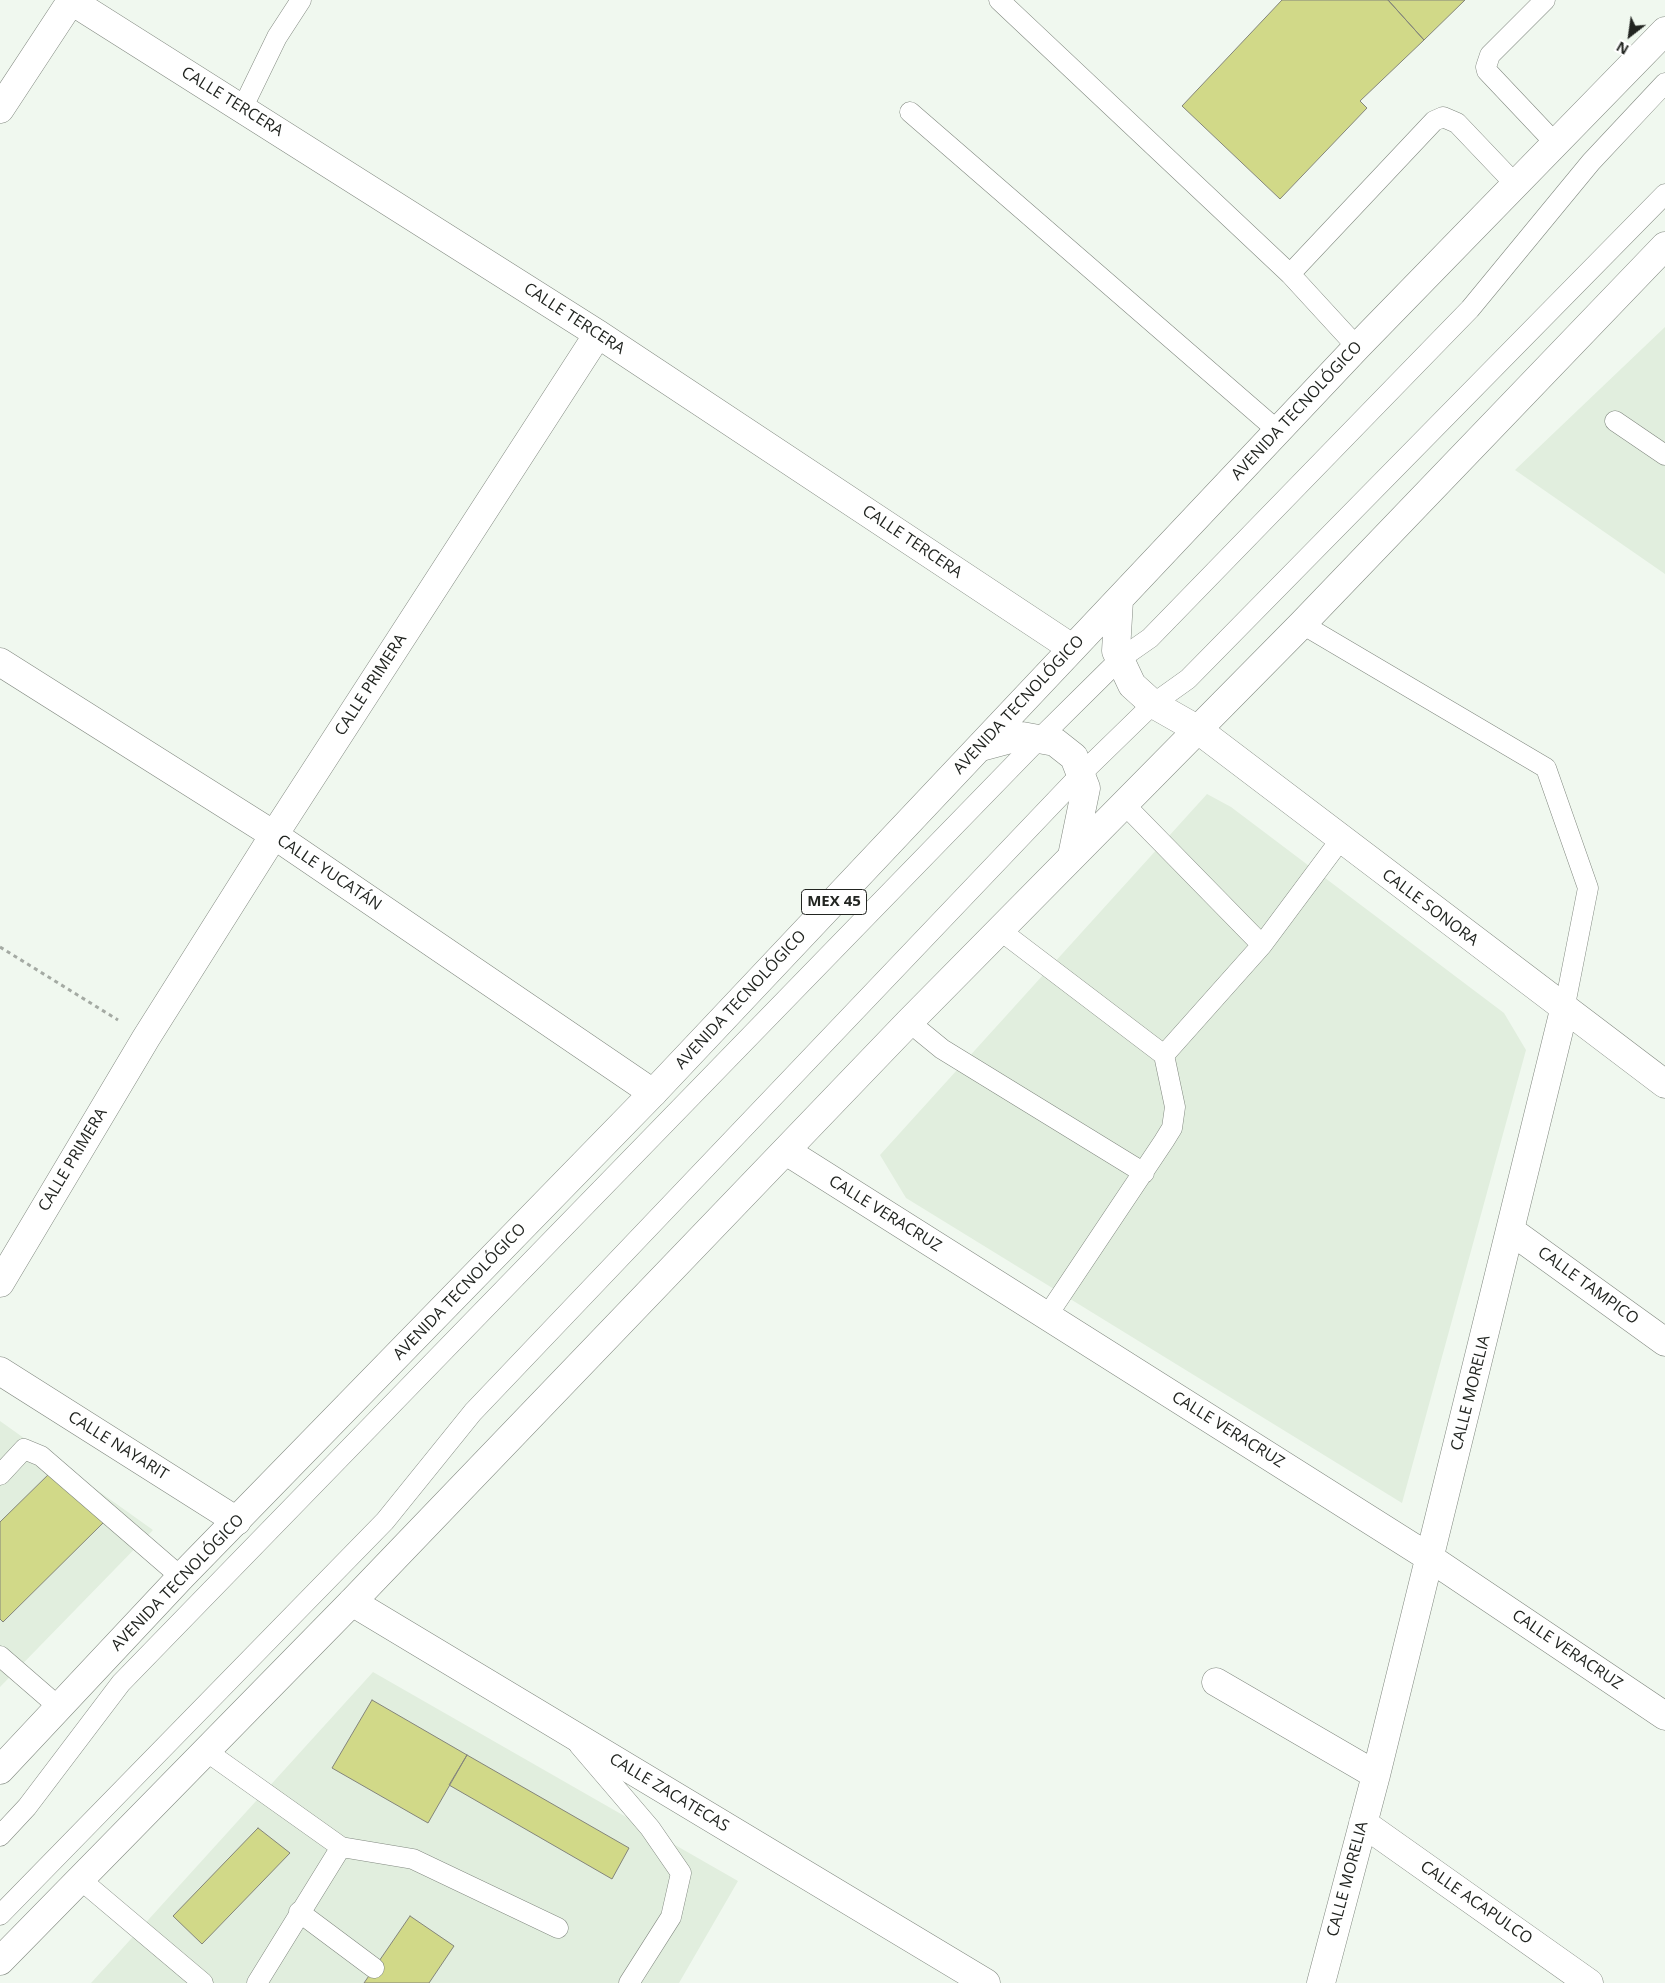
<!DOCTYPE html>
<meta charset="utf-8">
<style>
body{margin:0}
#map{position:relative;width:1665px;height:1983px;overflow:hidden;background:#f0f8ef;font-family:"Open Sans",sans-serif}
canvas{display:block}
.north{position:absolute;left:1605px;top:10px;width:50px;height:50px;-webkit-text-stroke:4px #fff;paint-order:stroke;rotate:210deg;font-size:14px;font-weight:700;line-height:20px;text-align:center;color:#222521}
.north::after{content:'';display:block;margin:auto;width:18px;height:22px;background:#222521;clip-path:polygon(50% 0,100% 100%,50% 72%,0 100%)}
</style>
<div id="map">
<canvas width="1665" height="1983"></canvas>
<div class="north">N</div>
</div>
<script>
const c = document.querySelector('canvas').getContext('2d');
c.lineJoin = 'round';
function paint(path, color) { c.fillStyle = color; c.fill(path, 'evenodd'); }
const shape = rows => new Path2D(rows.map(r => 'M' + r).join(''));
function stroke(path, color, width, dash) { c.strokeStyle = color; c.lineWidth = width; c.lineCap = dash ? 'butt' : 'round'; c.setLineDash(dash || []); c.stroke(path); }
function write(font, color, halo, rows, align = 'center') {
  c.font = font + ' "Open Sans",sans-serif'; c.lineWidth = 4.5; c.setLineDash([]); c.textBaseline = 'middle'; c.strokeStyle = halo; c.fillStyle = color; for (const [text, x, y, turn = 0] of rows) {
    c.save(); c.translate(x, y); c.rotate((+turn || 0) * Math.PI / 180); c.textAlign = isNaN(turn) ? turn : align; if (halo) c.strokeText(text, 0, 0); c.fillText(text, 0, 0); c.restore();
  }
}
const built = shape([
 [1665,327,1665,574,1515,470],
 [1207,794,1231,807,1504,1013,1526,1050,1402,1503,906,1198,880,1155],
 [0,1421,153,1530,0,1687],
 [373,1672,738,1881,679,1983,91,1983]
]);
const building = shape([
 [1282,0,1388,0,1424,40,1360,101,1367,108,1280,199,1182,106,1282,0],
 [1388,0,1465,0,1424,40,1388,0],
 [53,1470,104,1522,3,1622,0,1619,0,1522,53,1470],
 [372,1700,467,1755,428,1823,332,1768,372,1700],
 [467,1755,629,1848,612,1879,449,1785,467,1755],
 [258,1828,290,1853,202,1944,173,1916,258,1828],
 [410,1916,454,1946,429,1983,364,1983,410,1916]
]);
const path = shape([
 [0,947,118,1020]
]);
const lane = shape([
 [999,0,1290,274,1357,347],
 [1545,0,1490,55,1486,67,1487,71,1555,143],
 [242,109,277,37,301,0],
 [910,112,1278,431],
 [1290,274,1434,121,1443,117,1457,123,1516,185],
 [1615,421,1665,455],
 [1302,624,1546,768,1588,888,1564,1010],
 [1125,805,1262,945],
 [1001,931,1164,1055,1175,1107,1172,1128,1164,1141,1047,1316],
 [909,1022,942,1049,1144,1173],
 [1164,1055,1262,945,1341,839],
 [0,1475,24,1449,41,1456,181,1577],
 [0,1656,60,1708],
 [579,1745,650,1828,681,1873,671,1917,629,1983],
 [206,1751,341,1847,413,1859,558,1928],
 [0,1836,27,1807,121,1683,1039,739,1120,659,1150,638,1470,309,1591,162,1665,83],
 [81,1880,203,1983],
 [299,1912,374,1968],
 [0,1915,385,1521,473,1412,1081,774,1153,704,1188,679,1665,194],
 [257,1983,341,1847]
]);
const street = shape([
 [70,0,598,334,1072,648],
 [0,109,71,1],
 [0,662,274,835,653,1093],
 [1197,729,1665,1084],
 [786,1151,1430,1558,1665,1716],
 [1510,1230,1665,1342],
 [0,1283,146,1038,274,835,598,334],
 [0,1371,237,1521],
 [352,1602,986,1983],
 [1216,1682,1376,1775],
 [1363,1823,1589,1983],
 [1321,1983,1376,1775,1564,1010]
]);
const primary = shape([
 [1119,600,1116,651,1132,685,1153,704,1197,729],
 [981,747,1022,736,1055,742,1074,757,1086,788,1072,856],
 [0,1770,181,1577,653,1093,1357,347,1665,31],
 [0,1961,352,1602,909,1022,1302,624,1665,246]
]);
const shields = [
 [834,902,65]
];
const shieldNames = [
 ["MEX 45",834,902]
];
const streetNames = [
 ["CALLE TERCERA",232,102,32],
 ["CALLE TERCERA",574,319,33],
 ["AVENIDA TECNOLÓGICO",1297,411,-47],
 ["CALLE TERCERA",912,542,34],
 ["CALLE PRIMERA",371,685,-57],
 ["AVENIDA TECNOLÓGICO",1019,705,-47],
 ["CALLE YUCATÁN",329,873,34],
 ["CALLE SONORA",1430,908,37],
 ["AVENIDA TECNOLÓGICO",741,1000,-47],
 ["CALLE PRIMERA",73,1160,-59],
 ["CALLE VERACRUZ",885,1214,32],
 ["CALLE TAMPICO",1588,1286,36],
 ["AVENIDA TECNOLÓGICO",460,1292,-46],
 ["CALLE MORELIA",1471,1393,-76],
 ["CALLE VERACRUZ",1228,1430,32],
 ["CALLE NAYARIT",118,1446,32],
 ["AVENIDA TECNOLÓGICO",178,1583,-46],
 ["CALLE VERACRUZ",1567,1650,34],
 ["CALLE ZACATECAS",669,1793,31],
 ["CALLE MORELIA",1348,1879,-75],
 ["CALLE ACAPULCO",1476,1903,35]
];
paint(built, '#e1eede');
paint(building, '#d1d988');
stroke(building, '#84857b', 1);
stroke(lane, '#828980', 21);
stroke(street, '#828980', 29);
stroke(primary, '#828980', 29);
stroke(path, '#a4aaa3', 3, [4, 4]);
stroke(lane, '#fff', 20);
stroke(street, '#fff', 28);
stroke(primary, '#fff', 28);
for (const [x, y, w] of shields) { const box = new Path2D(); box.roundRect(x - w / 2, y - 12.5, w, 25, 4); c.fillStyle = '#fff'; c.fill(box); stroke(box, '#222521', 1); }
write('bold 15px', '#222521', null, shieldNames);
write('16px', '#222521', '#fff', streetNames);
</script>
